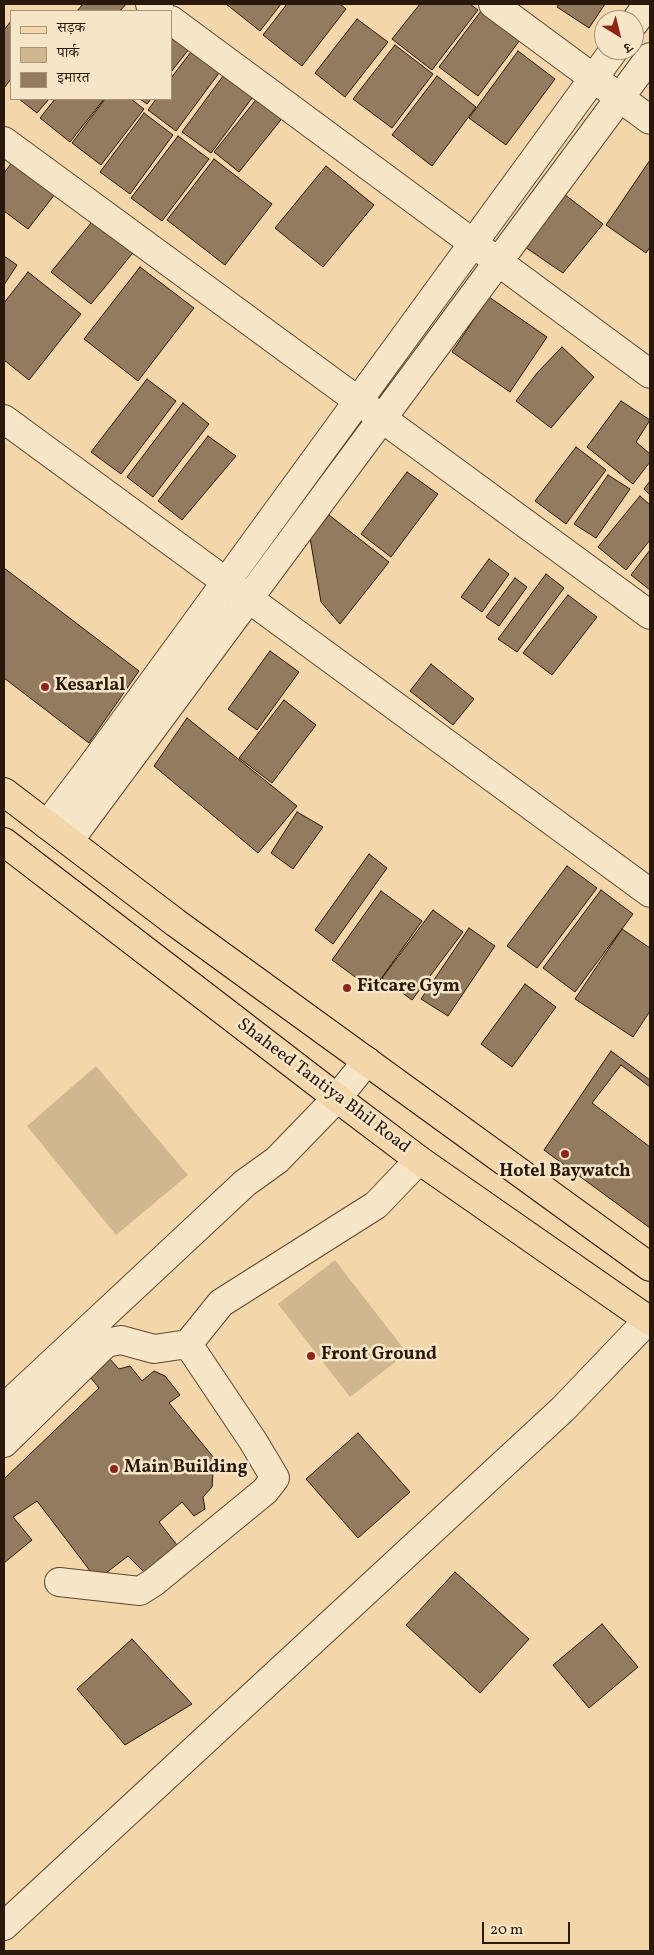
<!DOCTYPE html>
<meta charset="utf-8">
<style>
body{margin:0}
#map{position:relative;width:654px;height:1955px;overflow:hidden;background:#f3d7aa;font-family:Vollkorn,"Noto Serif Devanagari",serif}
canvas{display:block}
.frame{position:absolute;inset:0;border:5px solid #29180b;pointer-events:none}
.legend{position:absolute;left:10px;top:10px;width:162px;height:90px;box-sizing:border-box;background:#f7e5c8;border:1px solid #a5937c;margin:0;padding:6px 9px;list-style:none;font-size:15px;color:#29180b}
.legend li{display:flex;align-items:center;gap:10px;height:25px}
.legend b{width:25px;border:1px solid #a5937c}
.north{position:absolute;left:594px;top:10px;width:50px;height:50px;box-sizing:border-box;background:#f7e5c8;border:1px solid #a5937c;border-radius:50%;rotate:144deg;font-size:14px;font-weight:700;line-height:20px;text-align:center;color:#29180b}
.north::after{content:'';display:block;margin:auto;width:18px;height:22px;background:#8f2418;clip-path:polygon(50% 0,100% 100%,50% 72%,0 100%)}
.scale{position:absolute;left:482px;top:1922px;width:88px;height:22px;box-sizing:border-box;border:2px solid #29180b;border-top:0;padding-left:6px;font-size:15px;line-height:18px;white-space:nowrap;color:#29180b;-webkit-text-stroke:4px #f7e5c8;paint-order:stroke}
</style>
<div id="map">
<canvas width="654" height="1955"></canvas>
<div class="frame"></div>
<ul class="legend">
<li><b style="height:6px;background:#f3d7aa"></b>सड़क</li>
<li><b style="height:14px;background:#d1b78f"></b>पार्क</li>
<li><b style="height:14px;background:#927b5e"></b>इमारत</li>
</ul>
<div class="north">उ</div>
<div class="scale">20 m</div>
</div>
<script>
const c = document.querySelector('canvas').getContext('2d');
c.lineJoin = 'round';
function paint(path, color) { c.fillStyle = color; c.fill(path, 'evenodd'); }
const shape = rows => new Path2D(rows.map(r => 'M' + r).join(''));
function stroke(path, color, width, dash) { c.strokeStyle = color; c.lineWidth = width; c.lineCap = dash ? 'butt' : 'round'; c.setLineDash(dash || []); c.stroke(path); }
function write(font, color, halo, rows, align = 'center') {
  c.font = font + ' Vollkorn,serif'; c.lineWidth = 5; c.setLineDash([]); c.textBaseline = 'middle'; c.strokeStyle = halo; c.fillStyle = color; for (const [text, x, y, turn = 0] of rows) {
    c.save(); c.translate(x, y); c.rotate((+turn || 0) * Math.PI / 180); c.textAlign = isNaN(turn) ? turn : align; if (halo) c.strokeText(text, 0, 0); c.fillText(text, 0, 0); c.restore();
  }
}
const green = shape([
 [96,1066,188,1175,116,1235,27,1126],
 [335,1260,407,1353,350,1397,278,1304]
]);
const building = shape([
 [83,4,126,4,120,11,77,11,83,4],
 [226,4,281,4,260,31,226,4],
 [287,4,340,4,346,9,302,66,263,35,287,4],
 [420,4,470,4,478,10,432,70,392,39,420,4],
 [559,4,605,4,589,28,557,7,559,4],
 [481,11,520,40,478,96,439,67,481,11],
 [357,19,388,42,345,97,315,73,357,19],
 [11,21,11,79,4,88,4,30,11,21],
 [171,27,193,44,171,72,171,27],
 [395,45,433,74,392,128,353,99,395,45],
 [194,48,222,69,176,131,148,110,156,99,171,99,171,78,194,48],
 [518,51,555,79,506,145,469,118,518,51],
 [226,72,255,94,211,153,182,132,226,72],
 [437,76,476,107,432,166,392,135,437,76],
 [259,96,284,116,239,172,214,152,259,96],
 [19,99,49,99,37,113,19,99],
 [55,99,104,99,70,142,40,118,55,99],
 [105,99,131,99,144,109,101,165,72,143,105,99],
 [140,99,151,99,147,104,140,99],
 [144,113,173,135,130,194,100,172,144,113],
 [178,136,209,159,162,221,131,198,178,136],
 [214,159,272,204,225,265,167,220,214,159],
 [650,160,650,247,646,253,606,225,650,160],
 [13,161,55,194,28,229,4,211,4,173,13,161],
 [326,166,374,205,323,267,275,228,326,166],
 [564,194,603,224,563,273,522,245,564,194],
 [96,217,136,249,91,304,51,272,96,217],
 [4,256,17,265,4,285,4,256],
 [140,267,194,308,138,381,84,339,140,267],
 [28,272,81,314,29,380,4,360,4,303,28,272],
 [489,297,547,337,510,392,452,352,489,297],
 [562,347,594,377,551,428,516,401,537,373,562,347],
 [147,379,176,401,121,474,91,452,147,379],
 [621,401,650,420,636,442,650,454,650,462,633,484,587,447,621,401],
 [183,403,209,424,153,497,127,477,183,403],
 [208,436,236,456,182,520,158,501,208,436],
 [576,447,606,470,566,524,535,501,576,447],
 [407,472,438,494,391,557,361,534,407,472],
 [608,475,630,489,596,538,574,524,608,475],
 [650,481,650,495,644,489,650,481],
 [640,496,650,505,650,540,626,570,598,547,640,496],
 [329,515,389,562,340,624,321,602,310,538,329,515],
 [650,550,650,590,631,575,650,550],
 [489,559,509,574,482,612,461,597,489,559],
 [4,568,139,671,89,743,4,678,4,568],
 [546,574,564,588,517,652,498,639,546,574],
 [515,578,527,587,499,626,486,617,515,578],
 [568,595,597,617,552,675,523,653,568,595],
 [270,651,299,672,257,730,228,709,270,651],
 [431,664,474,699,453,725,410,691,431,664],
 [284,700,316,725,272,783,239,758,284,700],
 [187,718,297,806,258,853,154,766,187,718],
 [297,812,323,827,293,869,271,853,297,812],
 [369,854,387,868,333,944,315,930,369,854],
 [567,866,597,888,537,968,507,946,567,866],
 [601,890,633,914,575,992,543,968,601,890],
 [381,891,422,921,373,990,332,960,381,891],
 [433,910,463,932,412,1000,382,978,433,910],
 [469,928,495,946,448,1016,421,999,469,928],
 [622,929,650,948,650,1011,633,1037,575,999,622,929],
 [525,984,556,1007,512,1067,481,1044,525,984],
 [611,1051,650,1080,650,1228,544,1150,611,1051],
 [621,1065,650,1087,650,1147,592,1103,621,1065],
 [107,1356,119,1369,130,1366,142,1381,154,1371,165,1376,180,1395,169,1403,214,1458,212,1487,203,1497,205,1509,194,1516,182,1502,159,1522,177,1545,148,1576,128,1556,97,1580,37,1501,13,1517,32,1540,4,1563,4,1479,99,1388,87,1373,107,1356],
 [358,1433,410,1492,358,1538,306,1479,358,1433],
 [455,1572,529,1639,480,1693,406,1625,455,1572],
 [602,1624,638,1667,589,1708,553,1665,602,1624],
 [132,1639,192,1704,125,1745,77,1689,132,1639]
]);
const minor = shape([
 [150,4,160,11],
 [493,4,650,120],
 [171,20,650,374],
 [634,23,648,4],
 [4,141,650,615],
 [4,419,650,893],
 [47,825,91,767,614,50],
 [69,841,650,57],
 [4,1408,245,1183,277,1160,337,1098,367,1061],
 [4,1443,106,1343,121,1340,154,1349,188,1344,221,1303,376,1205,419,1160],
 [59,1582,140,1591,154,1582,265,1491,275,1478,253,1441,188,1344],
 [4,1926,563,1409,648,1320]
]);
const major = shape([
 [4,792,176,923,650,1267],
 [4,842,337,1098,419,1160,650,1321]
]);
const markers = [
 [45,687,5,"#8f2418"],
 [347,988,5,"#8f2418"],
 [565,1154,5,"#8f2418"],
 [311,1356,5,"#8f2418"],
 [114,1469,5,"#8f2418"]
];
const poiNames = [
 ["Kesarlal",55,687],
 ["Fitcare Gym",357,988],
 ["Hotel Baywatch",565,1173,"center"],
 ["Front Ground",321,1356],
 ["Main Building",124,1469]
];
const streetNames = [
 ["Shaheed Tantiya Bhil Road",323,1087,37]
];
paint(green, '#d1b78f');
paint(building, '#927b5e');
stroke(building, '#29180b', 1);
stroke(minor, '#5c4833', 30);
stroke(major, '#29180b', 30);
stroke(minor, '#f7e5c8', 28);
stroke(major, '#f3d7aa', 28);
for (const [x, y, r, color] of markers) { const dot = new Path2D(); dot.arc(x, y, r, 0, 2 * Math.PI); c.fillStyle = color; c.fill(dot); stroke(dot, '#f7e5c8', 2); }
write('bold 18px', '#29180b', '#f7e5c8', poiNames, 'left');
write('18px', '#29180b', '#f7e5c8', streetNames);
</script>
